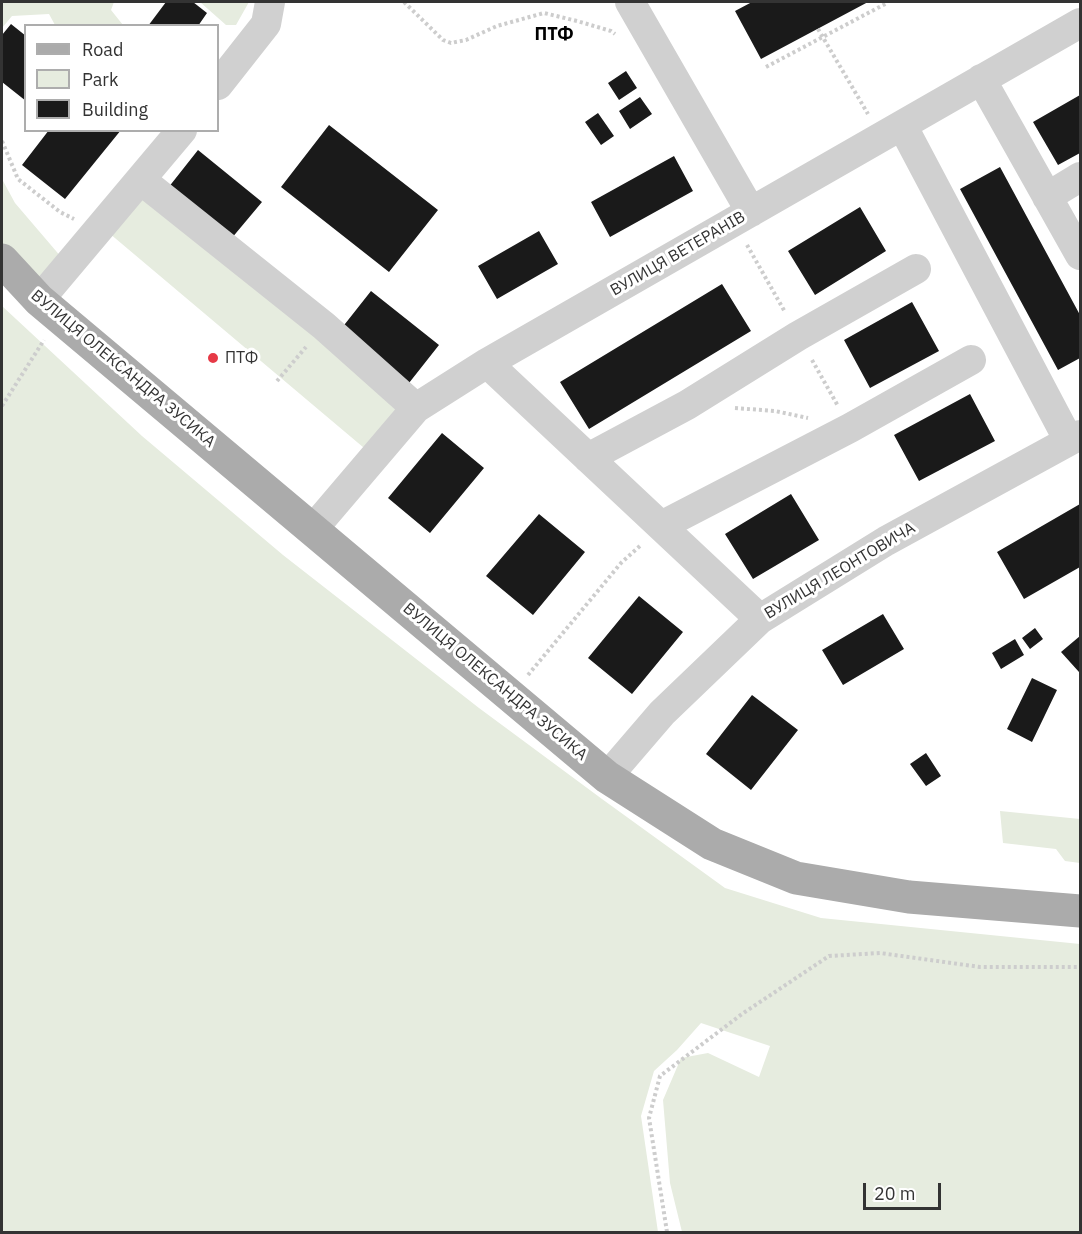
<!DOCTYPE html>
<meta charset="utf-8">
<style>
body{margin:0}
#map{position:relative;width:1082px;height:1234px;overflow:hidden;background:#fff;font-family:"IBM Plex Sans",sans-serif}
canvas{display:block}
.frame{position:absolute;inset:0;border:3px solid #333;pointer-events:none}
.legend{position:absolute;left:24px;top:24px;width:195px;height:108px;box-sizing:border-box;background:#fff;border:2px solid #adadad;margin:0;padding:8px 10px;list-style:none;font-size:18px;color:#333}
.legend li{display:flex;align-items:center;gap:12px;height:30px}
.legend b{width:30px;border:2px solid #adadad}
.scale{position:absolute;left:863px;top:1183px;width:78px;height:27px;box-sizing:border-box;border:3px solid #333;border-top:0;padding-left:8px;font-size:18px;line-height:21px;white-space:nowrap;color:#333;-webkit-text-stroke:4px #fff;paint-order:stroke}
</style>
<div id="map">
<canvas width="1082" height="1234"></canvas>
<div class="frame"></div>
<ul class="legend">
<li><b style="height:8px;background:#ababab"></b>Road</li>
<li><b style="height:16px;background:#e6ecdf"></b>Park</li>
<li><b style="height:16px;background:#1a1a1a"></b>Building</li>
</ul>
<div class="scale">20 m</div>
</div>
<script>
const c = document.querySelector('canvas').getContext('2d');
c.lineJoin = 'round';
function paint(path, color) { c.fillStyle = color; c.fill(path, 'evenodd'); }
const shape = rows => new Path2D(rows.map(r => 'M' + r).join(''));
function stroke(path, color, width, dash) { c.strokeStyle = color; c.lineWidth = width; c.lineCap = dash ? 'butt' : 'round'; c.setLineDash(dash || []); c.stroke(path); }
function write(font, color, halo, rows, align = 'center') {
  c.font = font + ' "IBM Plex Sans",sans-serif'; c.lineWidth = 6; c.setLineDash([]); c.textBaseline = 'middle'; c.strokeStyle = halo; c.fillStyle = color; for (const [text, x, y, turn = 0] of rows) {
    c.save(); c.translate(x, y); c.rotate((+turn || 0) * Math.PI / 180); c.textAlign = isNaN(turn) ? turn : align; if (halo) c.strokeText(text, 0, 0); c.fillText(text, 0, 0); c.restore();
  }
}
const green = shape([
 [2,2,114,2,111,10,123,25,55,25,49,14,12,16,2,28],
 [200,2,249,2,236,25,226,25],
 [2,179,15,203,62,258,37,285,2,245],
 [144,191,405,411,370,453,109,233],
 [2,306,142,436,283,555,479,708,602,799,725,888,821,918,1080,944,1080,1232,682,1232,670,1183,663,1100,681,1058,708,1053,759,1077,770,1046,701,1023,677,1050,654,1071,641,1116,658,1232,2,1232],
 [1000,811,1080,819,1080,863,1065,861,1056,849,1003,843]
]);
const building = shape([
 [166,2,193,2,207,13,198,26,148,26],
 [752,2,868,2,761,59,735,11],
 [11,24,26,36,26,101,2,82,2,35],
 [626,71,637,88,619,100,608,83],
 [1080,95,1080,153,1058,165,1033,122],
 [640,97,652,114,630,129,619,111],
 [598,113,614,136,601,145,585,122],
 [329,125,438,210,389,272,281,187],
 [49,130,121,130,65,199,22,165],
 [198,150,262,202,231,239,168,188],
 [674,156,693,191,610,237,591,202],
 [1000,167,1080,315,1080,358,1058,370,960,189],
 [860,207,886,251,815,295,788,251],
 [539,231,558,264,497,299,478,266],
 [722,284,751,331,589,429,560,382],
 [371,291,439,345,409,383,341,329],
 [912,302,939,351,870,388,844,340],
 [970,394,995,441,919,481,894,435],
 [442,433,484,468,430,533,388,498],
 [791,494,819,540,753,579,725,534],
 [1080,504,1080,567,1024,599,997,552],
 [539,514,585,552,533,615,486,576],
 [639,596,683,632,632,694,588,658],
 [883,614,904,649,843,685,822,650],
 [1035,628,1043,639,1030,649,1022,638],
 [1080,636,1080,671,1079,672,1061,652],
 [1015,639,1024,655,1001,669,992,653],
 [1032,678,1057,690,1032,742,1007,729],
 [752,695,798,730,751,790,706,754],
 [926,753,941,776,926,786,910,764]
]);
const path = shape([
 [404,2,443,40,451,43,466,40,497,26,544,13,577,21,611,31,615,34],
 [818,29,868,114],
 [766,67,887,3,886,2],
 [2,141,18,179,60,212,74,219],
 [747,245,785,312],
 [812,360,838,406],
 [277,381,306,347],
 [2,406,44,340],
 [735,408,775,411,808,418],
 [528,675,621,563,641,545],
 [667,1232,649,1118,660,1076,742,1014,829,956,880,953,980,967,1080,967]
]);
const minor = shape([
 [630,2,751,212],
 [981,79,1080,255],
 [218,85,266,24,270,2],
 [902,125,1069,441],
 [141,180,324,326,416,408],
 [1047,197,1080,177],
 [39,300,182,130],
 [487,363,760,619],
 [588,458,687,405,798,336,916,269],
 [661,526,850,428,971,360],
 [313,529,416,408,487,363,1080,23],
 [607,777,662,713,760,619,886,541,1080,435]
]);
const major = shape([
 [2,260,39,300,607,777,712,844,796,878,909,897,1080,911]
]);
const markers = [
 [213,358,6,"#e63946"]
];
const streetNames = [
 ["ВУЛИЦЯ ВЕТЕРАНІВ",678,254,-30],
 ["ВУЛИЦЯ ОЛЕКСАНДРА ЗУСИКА",123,369,40],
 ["ВУЛИЦЯ ЛЕОНТОВИЧА",840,571,-31],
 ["ВУЛИЦЯ ОЛЕКСАНДРА ЗУСИКА",495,682,40]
];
const poiNames = [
 ["ПТФ",225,358]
];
const neighbourhoodNames = [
 ["ПТФ",554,35]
];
paint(green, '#e6ecdf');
paint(building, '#1a1a1a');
stroke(path, '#cdcdcd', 4, [3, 3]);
stroke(minor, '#d0d0d0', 30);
stroke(major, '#ababab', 33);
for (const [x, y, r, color] of markers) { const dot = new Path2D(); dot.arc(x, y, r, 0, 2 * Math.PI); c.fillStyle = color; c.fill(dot); stroke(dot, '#fff', 2); }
write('16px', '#333', '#fff', streetNames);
write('16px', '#333', '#fff', poiNames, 'left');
write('bold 18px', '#000', '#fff', neighbourhoodNames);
</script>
